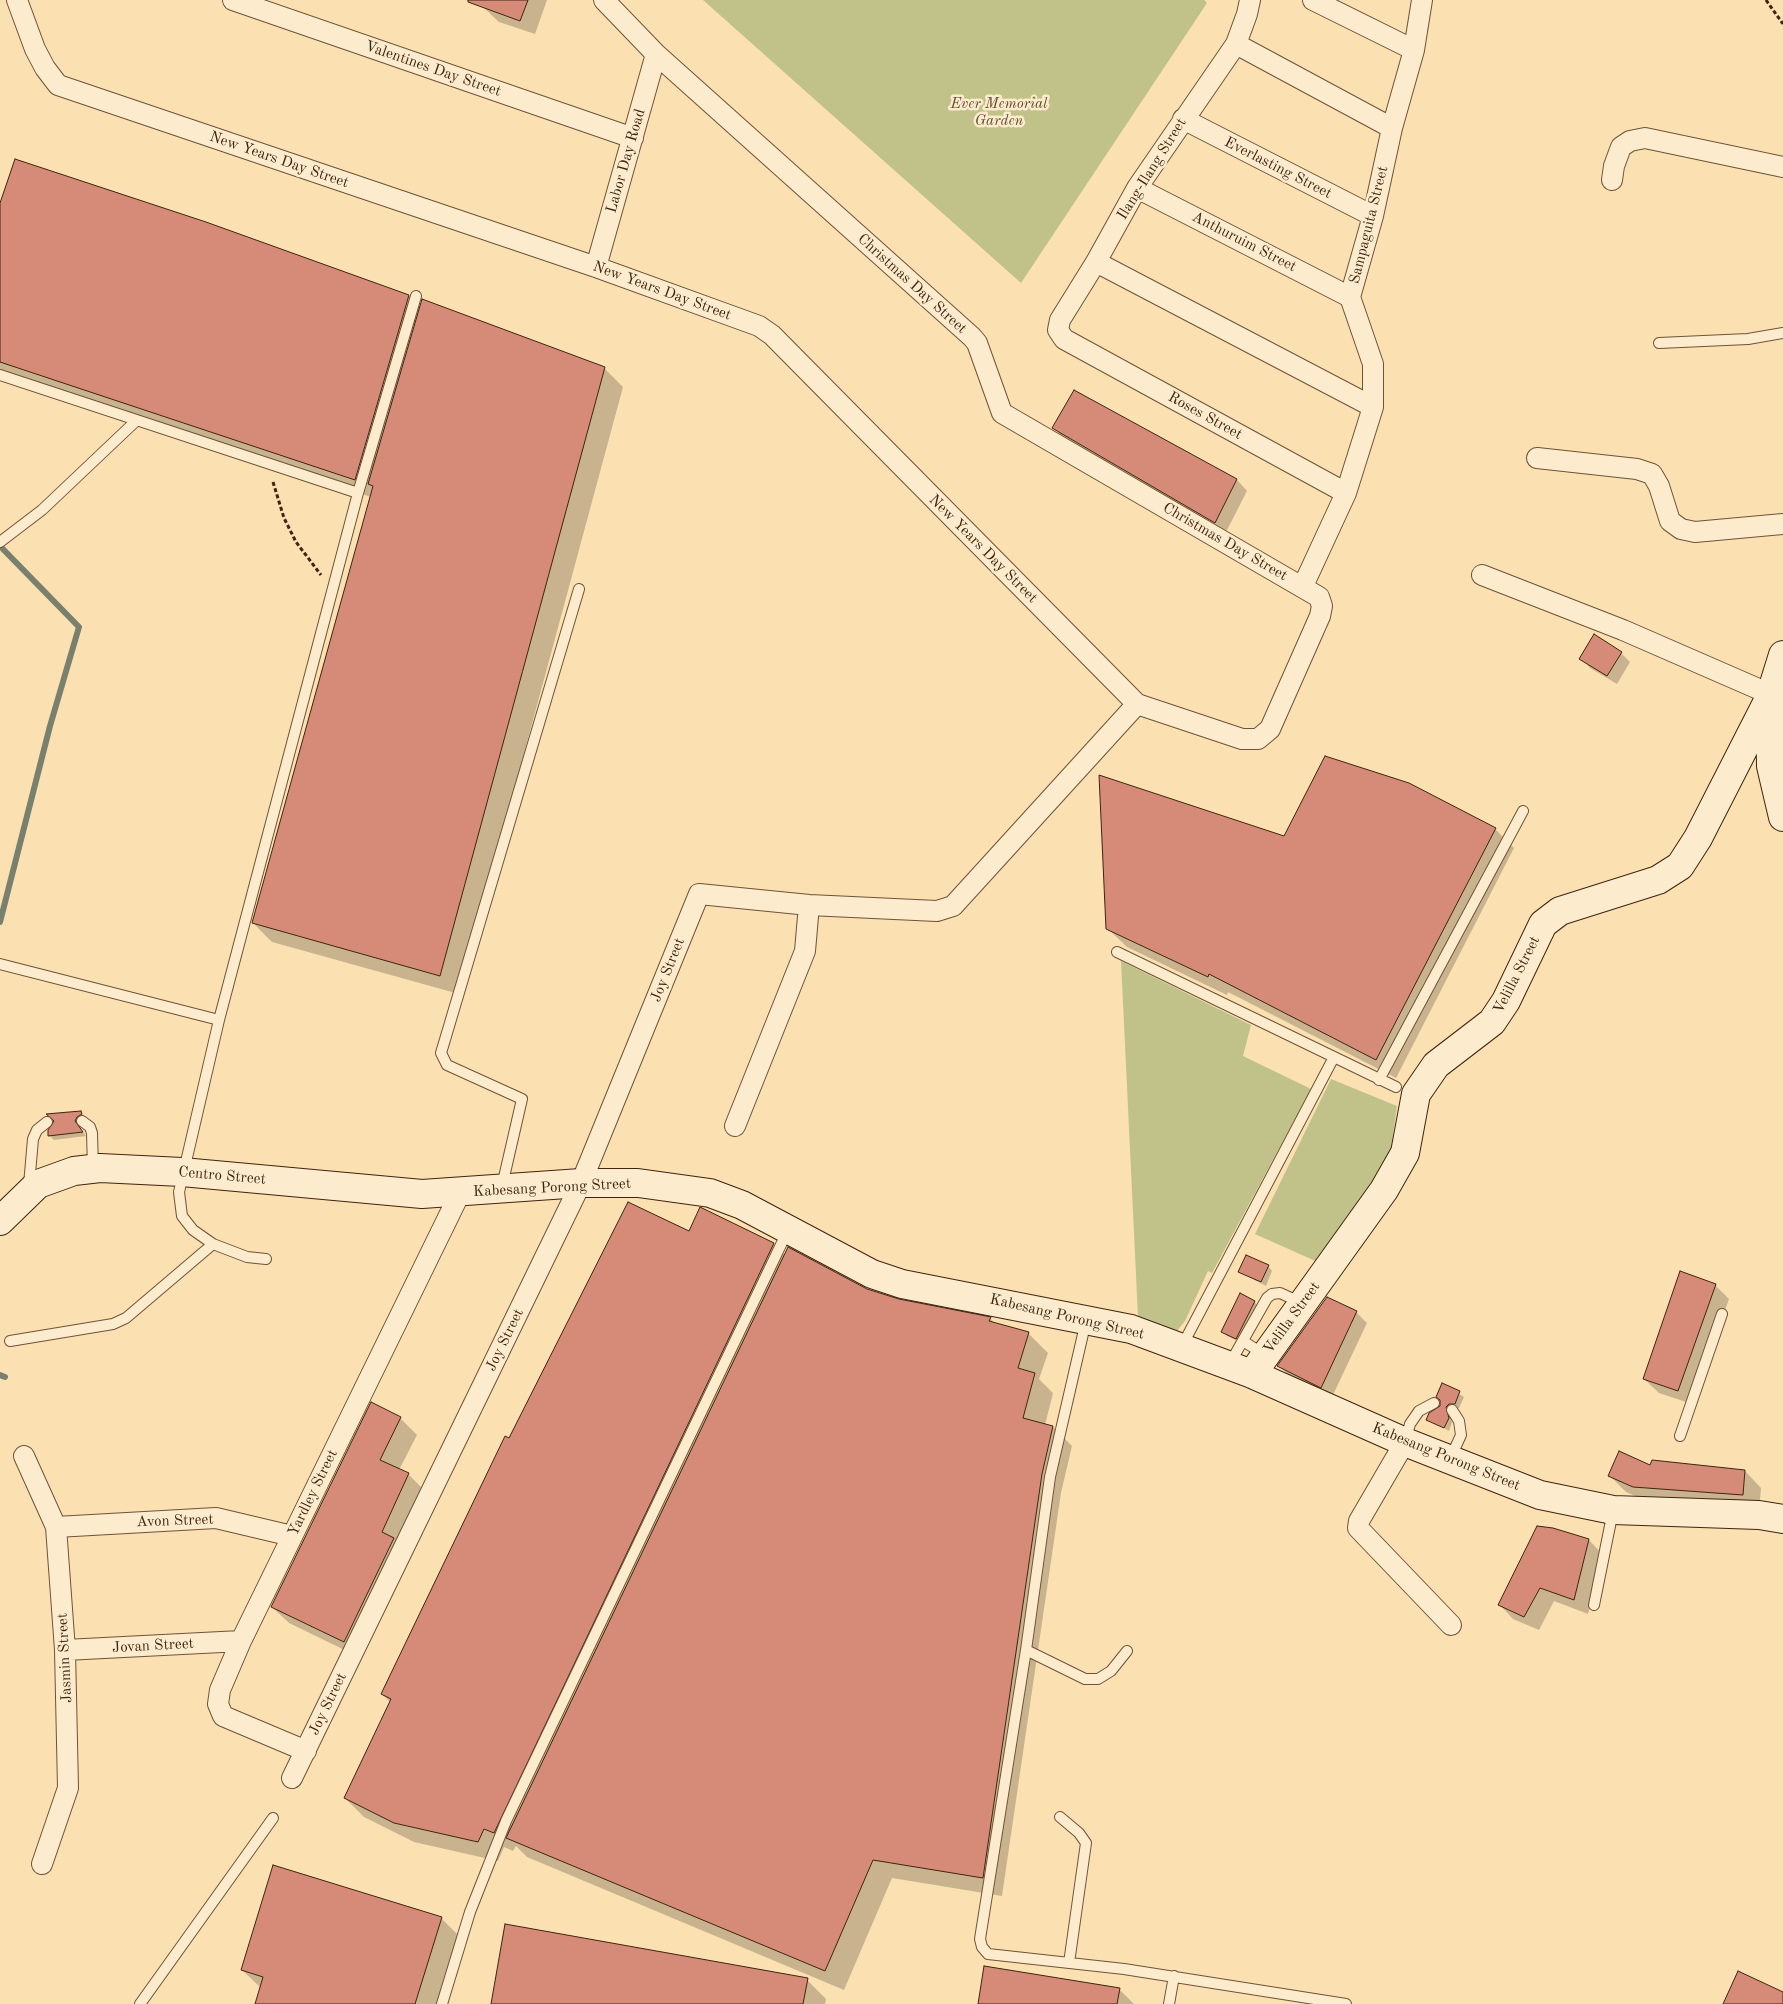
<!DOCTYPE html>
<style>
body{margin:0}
canvas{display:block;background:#fbe0b1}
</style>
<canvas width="1783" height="2004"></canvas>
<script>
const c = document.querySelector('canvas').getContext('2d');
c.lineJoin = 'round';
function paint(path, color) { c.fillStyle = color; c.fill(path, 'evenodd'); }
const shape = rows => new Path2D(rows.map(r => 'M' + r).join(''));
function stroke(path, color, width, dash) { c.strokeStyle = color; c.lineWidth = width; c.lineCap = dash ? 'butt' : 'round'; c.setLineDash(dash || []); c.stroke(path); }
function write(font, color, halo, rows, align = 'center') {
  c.font = font + ' "Old Standard TT",serif'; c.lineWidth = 5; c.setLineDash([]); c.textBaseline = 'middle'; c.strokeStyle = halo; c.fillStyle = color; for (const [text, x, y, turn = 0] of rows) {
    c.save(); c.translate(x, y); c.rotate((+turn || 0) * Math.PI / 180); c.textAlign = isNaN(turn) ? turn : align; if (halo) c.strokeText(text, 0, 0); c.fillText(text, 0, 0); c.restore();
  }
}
const green = shape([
 [703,0,1204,0,1207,3,1021,283],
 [1121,961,1251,1025,1243,1056,1311,1089,1212,1273,1208,1271,1185,1321,1176,1332,1138,1317],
 [1331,1079,1397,1106,1391,1148,1377,1177,1322,1264,1255,1234]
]);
const shadow = shape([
 [487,0,547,0,535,34,499,22,484,8],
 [0,207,409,296,421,308,604,368,623,387,459,994,272,942,253,923,371,497,0,374],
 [1075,392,1237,480,1247,491,1226,532,1064,438,1054,428],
 [1621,653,1630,662,1617,684,1590,668,1581,658],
 [1495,829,1514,848,1396,1078,1228,992,1227,995,1127,947,1107,928,1284,838],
 [81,1112,85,1119,81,1121,79,1126,86,1136,54,1140,49,1135,55,1122],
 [690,1233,773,1244,786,1256,867,1290,899,1301,990,1318,996,1325,1029,1334,1048,1353,1039,1379,1053,1393,1045,1425,1053,1427,1072,1446,1061,1493,1002,1896,892,1878,844,1990,527,1857,516,1846,513,1851,504,1847,498,1861,414,1842,364,1817,345,1798,391,1703,382,1694,509,1440],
 [1268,1266,1272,1271,1266,1286,1240,1272],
 [1715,1285,1729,1299,1692,1404,1659,1393,1644,1379],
 [1254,1302,1259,1306,1240,1342,1227,1336,1223,1331],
 [1356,1312,1367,1323,1332,1397,1289,1376,1279,1365],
 [1443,1385,1464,1397,1459,1408,1453,1408,1449,1412,1452,1422,1449,1431,1428,1419,1441,1407],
 [400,1418,417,1435,399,1470,408,1474,425,1491,361,1658,289,1623,272,1607],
 [1651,1467,1745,1471,1761,1488,1759,1511,1651,1503,1626,1492,1609,1475],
 [1552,1529,1589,1540,1603,1555,1588,1614,1554,1601,1539,1630,1513,1619,1499,1604],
 [441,1918,460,1937,440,2004,256,2004,261,1988,242,1970],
 [807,1980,826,1999,825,2004,492,2004],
 [1119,1989,1134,2004,979,2004]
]);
const stream = shape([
 [0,546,79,627,50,726,0,922],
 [0,1375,5,1377]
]);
const building = shape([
 [468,0,528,0,520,21,468,2,468,0],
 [15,159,206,222,409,295,355,480,0,362,0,203,15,159],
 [422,299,605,367,440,976,252,923,373,486,368,484,422,299],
 [1074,390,1237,479,1215,523,1052,428,1074,390],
 [1594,634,1622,652,1607,676,1579,659,1594,634],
 [1325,756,1409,783,1496,828,1376,1060,1209,974,1208,977,1106,929,1099,775,1284,836,1325,756],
 [81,1111,82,1114,77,1117,75,1121,83,1132,48,1136,48,1130,54,1121,46,1114,81,1111],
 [628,1202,689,1231,700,1207,774,1243,494,1833,484,1829,478,1842,394,1823,344,1798,391,1699,381,1694,505,1436,509,1438,628,1202],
 [788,1247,867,1289,899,1299,991,1317,989,1321,1029,1332,1018,1368,1035,1373,1023,1418,1053,1426,1042,1474,983,1878,873,1860,825,1971,506,1838,788,1247],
 [1246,1255,1269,1265,1261,1282,1238,1272,1246,1255],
 [1680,1271,1716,1284,1678,1391,1643,1379,1680,1271],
 [1240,1293,1255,1301,1236,1339,1221,1332,1240,1293],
 [1327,1297,1357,1311,1321,1388,1277,1366,1327,1297],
 [1442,1383,1460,1391,1455,1404,1449,1404,1446,1407,1449,1418,1444,1428,1426,1420,1429,1413,1440,1406,1440,1400,1436,1397,1442,1383],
 [371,1402,401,1417,380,1460,409,1473,382,1532,394,1538,344,1642,271,1607,371,1402],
 [1619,1451,1650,1465,1652,1460,1745,1470,1743,1495,1633,1487,1608,1476,1619,1451],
 [1537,1526,1553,1528,1589,1539,1574,1600,1540,1588,1524,1617,1498,1605,1537,1526],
 [273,1865,442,1917,415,2004,255,2004,263,1977,241,1970,273,1865],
 [505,1924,808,1978,803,2004,491,2004,505,1924],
 [984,1966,1120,1988,1117,2004,978,2004,984,1966],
 [1738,1971,1783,1992,1783,2004,1723,2004,1738,1971]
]);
const path = shape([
 [1766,0,1783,24],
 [273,482,284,518,296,542,321,575]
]);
const lane = shape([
 [1659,343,1748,339,1783,333],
 [0,375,358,493],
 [0,542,42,510,137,420],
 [1117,952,1396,1087],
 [0,964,219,1020],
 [1379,1080,1523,811],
 [82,1121,90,1127,92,1133,93,1168],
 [29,1185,33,1139,37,1130,47,1122],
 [502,1186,522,1099,447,1065,441,1053,579,589],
 [266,1259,247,1257,213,1244,193,1230,182,1216,179,1192,219,1020,358,493,416,296],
 [1086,1321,1050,1477,1026,1650,980,1939,982,1947,988,1954,1124,1969,1346,2004],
 [10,1341,113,1324,126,1318,213,1244],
 [1243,1341,1265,1355],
 [1182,1346,1334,1057],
 [1229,1365,1267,1298,1272,1294,1280,1293,1302,1303],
 [1680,1436,1722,1314],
 [1405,1442,1410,1424,1419,1411,1434,1403],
 [1450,1459,1461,1435,1459,1421,1452,1410],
 [1594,1605,1613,1511],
 [1026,1650,1085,1679,1098,1679,1111,1671,1127,1651],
 [1060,1817,1079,1833,1086,1843,1069,1963],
 [140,2004,273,1818],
 [442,2004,470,1912,506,1821,788,1230],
 [1169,2004,1174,1976]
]);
const street = shape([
 [17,0,35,49,45,68,58,85,596,267,759,326,772,335,1137,704,1242,739,1258,739,1270,729,1320,616,1322,606,1319,597,1002,413,977,343,972,337,656,54,604,0],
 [233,0,633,138],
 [1250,0,1247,14,1236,44,1137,188,1096,262,1060,320,1058,330,1064,339,1346,493],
 [1313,0,1414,50],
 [1236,44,1392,128],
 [1183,119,1373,216],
 [1612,180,1614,166,1621,147,1630,141,1645,138,1783,167],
 [1137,188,1350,297],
 [1096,262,1373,407],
 [596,267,656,54],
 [1537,458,1637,469,1652,474,1659,486,1670,521,1681,529,1695,532,1783,524],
 [1482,575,1623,630,1770,694],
 [1303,586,1346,493,1373,407,1373,364,1350,297,1373,216,1392,128,1414,50,1422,0],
 [735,1126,805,951,809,905],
 [1405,1442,1359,1521,1358,1528,1451,1625],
 [24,1456,56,1527,65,1650,68,1788,42,1864],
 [56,1527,216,1518,292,1536],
 [65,1650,241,1641],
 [306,1751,223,1716,218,1704,220,1690,241,1641,460,1193],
 [292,1778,581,1183,699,894,809,905,937,911,953,906,1137,704]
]);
const secondary = shape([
 [1770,701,1771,766,1783,817],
 [0,1221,38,1184,74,1171,100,1168,182,1172,422,1194,581,1183,638,1183,710,1193,742,1205,872,1274,902,1284,1131,1329,1252,1374,1405,1442,1540,1495,1613,1510,1759,1515,1783,1519],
 [1252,1374,1384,1190,1405,1153,1416,1094,1436,1065,1492,1022,1506,1001,1543,924,1560,911,1658,880,1680,866,1698,838,1770,697,1783,655]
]);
const streetNames = [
 ["Valentines Day Street",433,69,19],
 ["New Years Day Street",279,160,19],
 ["Labor Day Road",626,161,-74],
 ["Everlasting Street",1278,168,27],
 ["Ilang-Ilang Street",1152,169,-58],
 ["Sampaguita Street",1369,225,-76],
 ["Anthuruim Street",1244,242,27],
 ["Christmas Day Street",912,284,42],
 ["New Years Day Street",662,291,20],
 ["Roses Street",1205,416,29],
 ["Christmas Day Street",1225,542,30],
 ["New Years Day Street",983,549,45],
 ["Joy Street",668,970,-68],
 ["Velilla Street",1517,975,-63],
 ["Centro Street",222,1176,5],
 ["Kabesang Porong Street",552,1188,-3],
 ["Kabesang Porong Street",1067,1317,13],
 ["Velilla Street",1292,1318,-54],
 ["Joy Street",505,1340,-64],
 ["Kabesang Porong Street",1446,1457,22],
 ["Yardley Street",313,1493,-64],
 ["Avon Street",175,1521,-2],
 ["Jovan Street",153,1646,-3],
 ["Jasmin Street",65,1658,-93],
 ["Joy Street",328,1704,-64]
];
const parkNames = [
 ["Ever Memorial",999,104],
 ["Garden",999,121]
];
paint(green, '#c1c28a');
paint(shadow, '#0003');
stroke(stream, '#79806d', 6);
paint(building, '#d58b78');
stroke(building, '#3f240f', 1);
stroke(lane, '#6e5338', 12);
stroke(street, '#6e5338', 22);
stroke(secondary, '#3f240f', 30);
stroke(path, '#3f240f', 3, [4, 2.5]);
stroke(lane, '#fcebcc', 10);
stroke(street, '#fcebcc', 20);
stroke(secondary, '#fcebcc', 28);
write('15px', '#3f240f', '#fcebcc', streetNames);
write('italic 15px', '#604c2e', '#fcebcc', parkNames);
</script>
